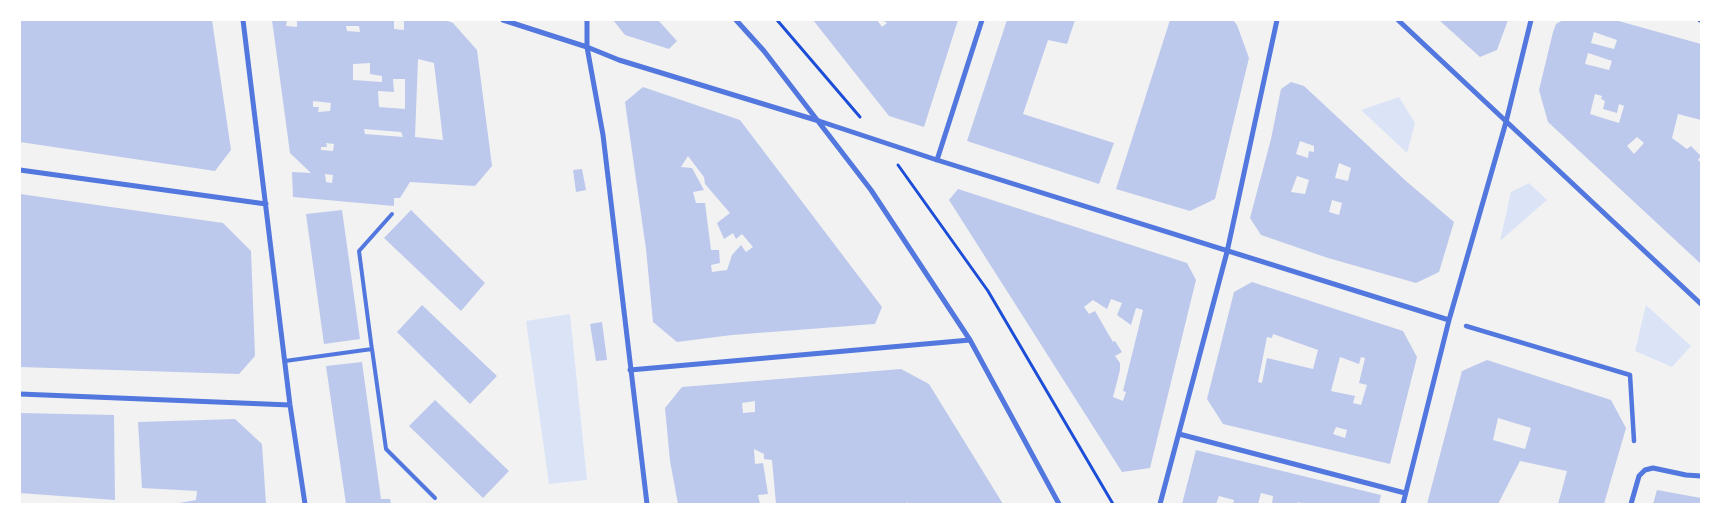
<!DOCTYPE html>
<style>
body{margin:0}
#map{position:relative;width:1721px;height:524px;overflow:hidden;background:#f2f2f2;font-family:Jost,sans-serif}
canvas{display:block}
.frame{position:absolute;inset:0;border:21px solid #fff;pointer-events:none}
</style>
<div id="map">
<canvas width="1721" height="524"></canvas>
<div class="frame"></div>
</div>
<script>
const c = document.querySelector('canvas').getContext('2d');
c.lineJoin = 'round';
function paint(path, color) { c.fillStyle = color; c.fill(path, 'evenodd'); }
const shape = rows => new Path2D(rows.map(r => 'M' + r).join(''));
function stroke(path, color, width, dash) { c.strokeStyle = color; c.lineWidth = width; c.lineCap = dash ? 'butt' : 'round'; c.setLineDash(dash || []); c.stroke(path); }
const green = shape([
 [1399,97,1415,123,1407,153,1361,110],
 [1529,183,1547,200,1500,241,1511,192],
 [1646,305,1691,346,1672,367,1635,351],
 [570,314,587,480,549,484,526,321]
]);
const building = shape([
 [20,20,212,20,231,150,215,171,20,142],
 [272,20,287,20,286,26,297,27,297,20,394,20,394,29,404,30,404,20,445,20,453,23,477,50,492,166,475,186,410,182,400,198,394,198,394,206,293,197,292,172,311,173,290,153],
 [346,26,359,26,360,32,347,31],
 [418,59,434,63,443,140,415,137],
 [370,63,370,74,382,76,382,82,353,80,353,64],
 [393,79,405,79,405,109,379,107,378,91,394,92],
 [313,101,331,103,330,111,318,112,319,107,313,107],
 [364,129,401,132,403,137,365,134],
 [326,143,334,144,333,151,321,150,321,147,327,147],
 [325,174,333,175,332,183,326,182],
 [613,20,658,20,677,41,669,49,625,35],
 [813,20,877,20,882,27,887,23,882,20,958,20,924,127,889,116],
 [1007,20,1075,20,1067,44,1048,40,1023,114,1114,143,1099,184,967,141],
 [1170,20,1233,20,1237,25,1249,58,1215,199,1190,211,1116,189],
 [1439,20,1508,20,1497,50,1480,57],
 [1563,20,1615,20,1701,44,1701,120,1678,114,1672,138,1687,149,1691,146,1701,156,1698,160,1701,163,1701,264,1548,122,1539,90,1553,32,1556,24],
 [1594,32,1617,40,1614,49,1591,43],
 [1588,53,1612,61,1609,70,1585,64],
 [1595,94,1602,96,1601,99,1605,101,1603,109,1617,113,1619,104,1624,106,1619,123,1590,114],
 [1637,137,1644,143,1634,154,1627,146],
 [1291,82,1304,86,1406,181,1454,222,1439,272,1416,283,1328,258,1261,235,1250,218,1271,139,1281,89],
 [1300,141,1314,146,1314,152,1309,151,1308,158,1296,154],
 [1339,163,1351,168,1348,181,1335,178],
 [1297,176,1309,180,1305,194,1291,192],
 [1332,200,1342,203,1339,215,1329,212],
 [643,87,740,120,882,307,875,324,732,335,677,342,653,322,646,249,625,102],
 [688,156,704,177,705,184,730,213,717,223,724,239,733,233,736,239,742,234,753,247,746,252,741,245,732,255,727,270,712,272,711,265,720,263,719,250,711,250,705,203,696,203,693,192,704,190,692,168,681,167],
 [582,169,586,190,576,192,573,170],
 [958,189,1187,263,1196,280,1150,468,1122,472,949,200],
 [1111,299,1122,303,1117,315,1131,325,1136,308,1143,310,1123,391,1126,392,1123,401,1113,397,1120,370,1120,363,1115,356,1122,352,1115,341,1113,342,1095,311,1089,314,1084,307,1093,300,1107,309],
 [20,194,223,223,251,251,255,356,239,374,20,367],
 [342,210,360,339,324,344,306,214],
 [411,210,485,283,461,311,384,238],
 [1252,282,1403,331,1417,357,1390,464,1223,424,1207,399,1234,292],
 [1273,334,1318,350,1313,369,1267,358,1262,383,1258,382,1267,337,1272,338],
 [1340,357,1359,364,1361,357,1365,358,1359,383,1367,385,1361,405,1353,403,1355,396,1331,391],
 [1336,427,1347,430,1345,438,1333,434],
 [422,305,497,376,470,404,397,332],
 [602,322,607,360,596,361,590,324],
 [1487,360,1611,400,1626,428,1604,504,1558,504,1567,471,1520,461,1498,504,1427,504,1462,371],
 [1498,418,1531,428,1525,449,1493,440],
 [362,362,381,499,390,499,391,504,346,504,326,366],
 [901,369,929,384,1003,504,908,504,907,502,905,504,776,504,772,460,764,459,764,454,754,449,755,464,763,463,768,494,758,495,760,504,678,504,670,461,665,408,682,387],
 [755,401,755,412,743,413,742,403],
 [435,400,509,471,483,498,409,426],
 [20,413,114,415,115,500,20,493],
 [235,419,262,444,266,504,174,504,196,500,197,491,142,488,138,422],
 [1196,450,1381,495,1379,504,1305,504,1298,502,1297,504,1272,504,1273,496,1261,493,1258,504,1233,504,1234,500,1219,496,1216,504,1182,504],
 [1657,490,1701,498,1701,504,1653,504]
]);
const path = shape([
 [777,20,860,117],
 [898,165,988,291,1113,504]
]);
const service = shape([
 [372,350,359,251,392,214],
 [285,361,372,349,386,449,435,498]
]);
const pedestrian = shape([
 [1466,326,1630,375,1634,441]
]);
const minor = shape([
 [243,20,290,405,305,504],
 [503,20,587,47,619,60,819,121,937,160,1449,320],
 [587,20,587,47,603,135,647,504],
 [736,20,764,51,871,190,970,340,1059,504],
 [1398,20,1701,304],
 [1700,20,1701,20],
 [937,160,982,20],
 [20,170,266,204],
 [630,370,970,340],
 [20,394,290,405],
 [1179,434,1405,493],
 [1160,504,1227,252,1277,20],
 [1403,504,1449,320,1506,122,1531,20],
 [1631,504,1639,476,1645,470,1653,468,1686,475,1701,476]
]);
paint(green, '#dbe4f7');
paint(building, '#bdc9ec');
stroke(path, '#1d4ed8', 3);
stroke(service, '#5277de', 4);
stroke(pedestrian, '#5277de', 4.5);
stroke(minor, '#5277de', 5);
</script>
